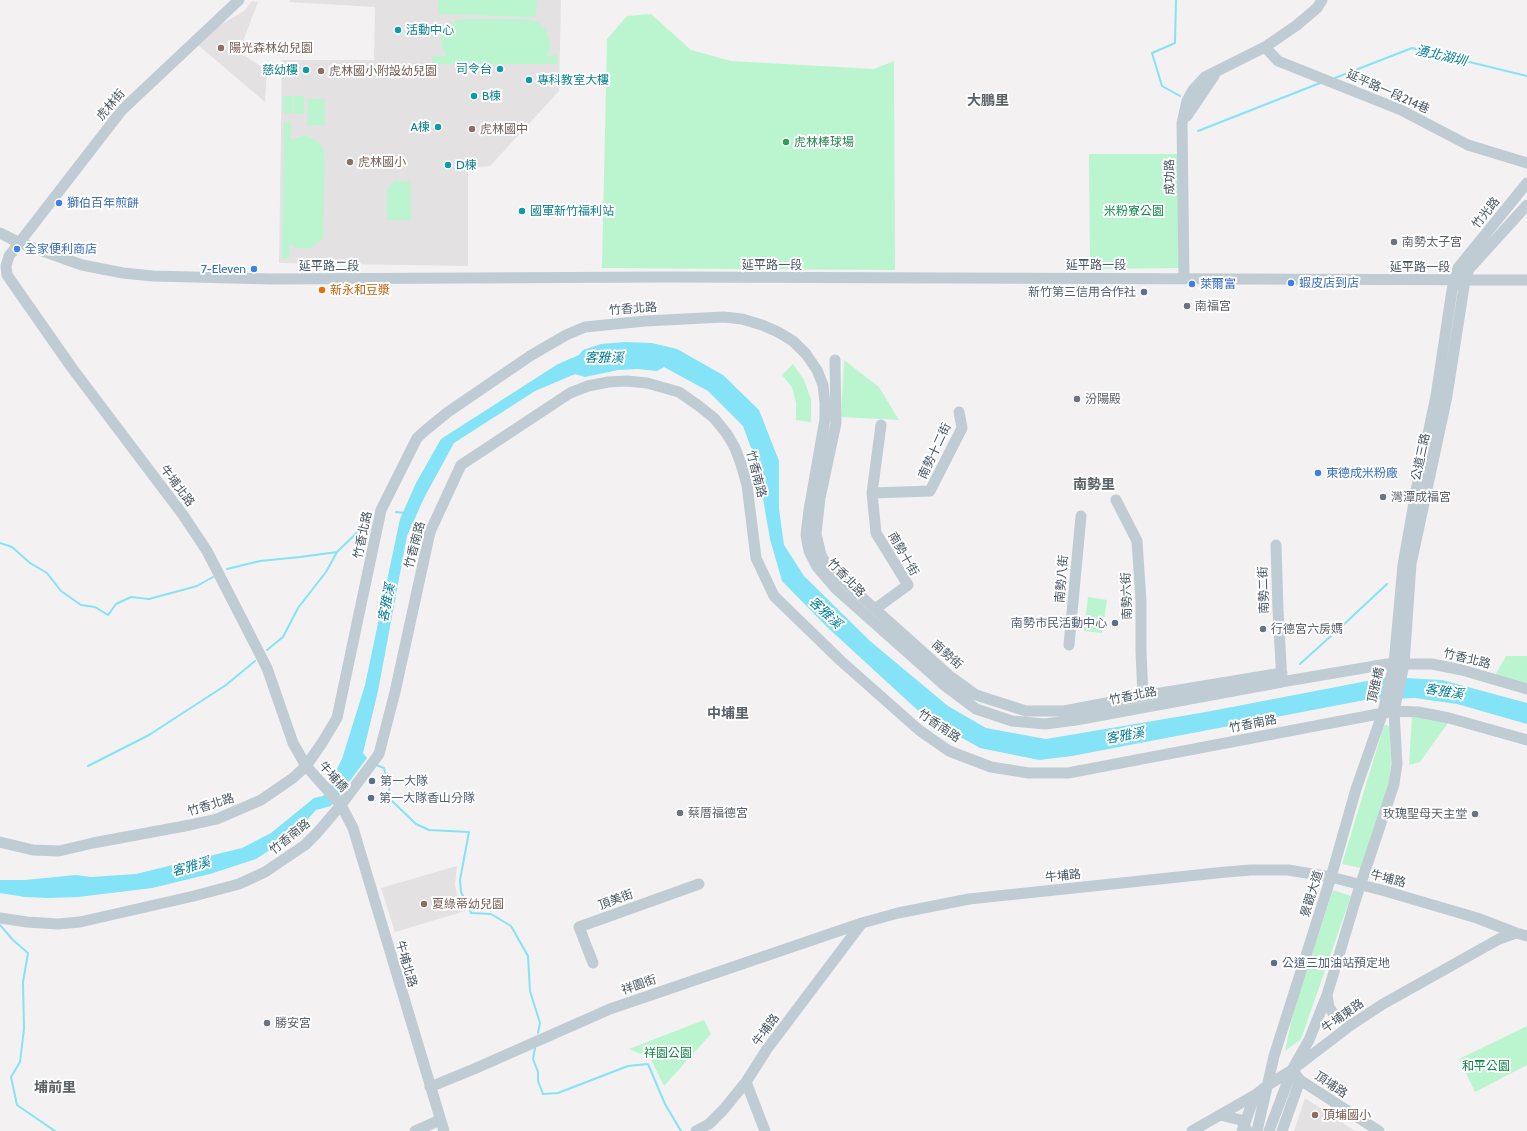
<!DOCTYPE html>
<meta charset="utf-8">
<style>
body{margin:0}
canvas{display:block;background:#f3f1f1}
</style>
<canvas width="1527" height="1131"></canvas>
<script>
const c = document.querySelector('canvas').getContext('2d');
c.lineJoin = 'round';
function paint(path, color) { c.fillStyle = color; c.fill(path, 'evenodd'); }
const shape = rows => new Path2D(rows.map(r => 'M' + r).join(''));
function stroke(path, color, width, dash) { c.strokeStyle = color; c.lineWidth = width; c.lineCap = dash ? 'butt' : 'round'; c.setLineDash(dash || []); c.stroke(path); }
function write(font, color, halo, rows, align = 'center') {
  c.font = font + ' Cabin,"Noto Sans TC",sans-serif'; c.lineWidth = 4; c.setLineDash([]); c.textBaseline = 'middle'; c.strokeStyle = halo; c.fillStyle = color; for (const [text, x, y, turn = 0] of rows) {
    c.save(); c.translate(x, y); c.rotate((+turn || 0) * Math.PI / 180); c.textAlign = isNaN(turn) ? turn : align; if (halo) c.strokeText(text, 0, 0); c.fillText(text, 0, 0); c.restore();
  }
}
const education = shape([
 [290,0,561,0,559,91,490,166,468,168,468,266,279,263,282,60,374,60,375,7,289,2],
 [252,1,258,2,239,52,267,70,265,102,198,45,215,28,244,11],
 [457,866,455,885,458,898,465,911,395,932,381,888],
 [1305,1098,1355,1131,1294,1131]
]);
const green = shape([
 [438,0,537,0,536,17,438,14],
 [651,14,691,50,731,61,874,69,894,61,895,270,602,268,607,39,627,16],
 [464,19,528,19,537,22,547,31,550,42,550,50,546,56,557,55,557,64,432,64,432,56,446,56,441,43,442,33,447,26,455,21],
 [283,96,293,96,293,113,283,113],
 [294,96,304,96,304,114,294,114],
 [308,99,325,99,325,125,307,125],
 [284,122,291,123,291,140,305,135,316,140,323,148,325,158,323,237,317,244,306,249,296,248,289,243,289,258,282,259],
 [1089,154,1178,154,1179,268,1090,269],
 [395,180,410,182,411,220,387,220,387,190],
 [844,360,879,387,899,420,841,417],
 [793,364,804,380,811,399,811,422,796,420,796,403,792,387,782,375],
 [1088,597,1107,600,1102,633,1084,631],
 [1506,656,1527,656,1527,685,1494,677],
 [1412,717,1429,718,1448,723,1420,762,1409,765],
 [1384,725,1390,726,1391,761,1389,783,1361,868,1342,864],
 [1333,890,1351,896,1301,1039,1285,1051,1293,1013],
 [704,1020,711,1034,664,1086,650,1058,629,1049],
 [1527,1026,1527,1065,1475,1092,1459,1059]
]);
const water = shape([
 [625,342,652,343,677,349,723,375,759,410,779,461,779,509,784,545,804,576,870,641,948,706,986,728,1046,739,1206,712,1388,677,1442,680,1527,703,1527,724,1457,704,1415,698,1365,700,1072,756,1039,760,980,748,925,717,826,626,782,581,770,539,757,464,743,426,708,391,664,367,657,371,638,369,618,370,585,377,575,374,535,391,454,443,424,498,407,536,378,691,363,753,367,758,331,806,316,810,300,828,290,837,256,859,210,874,152,888,78,897,48,898,25,897,0,893,0,880,25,880,76,875,91,877,136,874,242,848,271,833,314,798,323,796,342,759,365,685,400,519,416,483,441,439,558,364,579,355,583,350,601,344]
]);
const stream = shape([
 [1176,0,1175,43,1152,53,1162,86,1180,96],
 [1335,78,1412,48,1527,76],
 [1198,131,1320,83],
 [396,512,405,513],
 [0,543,12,547,30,563,47,573,61,591,81,605,95,607,108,615,116,604,131,597,149,599,197,586,213,577],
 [227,569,260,561,300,557,337,552,368,522],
 [1340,628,1387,584],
 [267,650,283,637,298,608,326,572,337,552],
 [1300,664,1332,635],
 [376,765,384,768,392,801,416,824,429,830,469,832,460,880,461,892,471,913,491,914,511,926,528,956,530,991,540,1023,538,1033],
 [88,766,149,735,226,685,255,661],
 [0,925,13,940,28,953,23,982,24,1029,20,1062,11,1077,17,1105,55,1131],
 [535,1048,533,1059,538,1072,538,1081,543,1094,558,1093,628,1066,648,1064,665,1104,681,1131]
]);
const minor = shape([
 [239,0,122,110,9,256,6,266,7,275,72,368,183,515,207,551,267,668,293,743,306,766,341,805,353,828,444,1131],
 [1265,47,1278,61,1401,110,1468,145,1527,163],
 [1187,116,1214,76],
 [0,233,20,243,82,265,123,273,153,276,271,279,665,277,1527,280],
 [1184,278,1182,123,1187,101,1193,90,1205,77,1265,47,1297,25,1317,8,1322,0],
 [835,360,836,423,820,498,816,534,821,555,828,567,951,677,976,695,1026,711,1064,711,1143,696,1282,673],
 [872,493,930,491,962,428,959,412],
 [1116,500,1137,541,1141,601,1141,652,1143,696],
 [875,609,908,585,876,533,872,493,881,425],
 [1069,645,1081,516],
 [1281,682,1387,664,1432,664,1462,670,1527,689],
 [0,842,33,850,59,851,93,843,190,825,217,819,261,800,293,778,306,766,322,743,337,718,381,510,417,438,427,429,448,412,530,356,566,335,585,327,645,321,724,317,742,319,762,325,778,332,793,341,806,354,817,370,823,385,825,403,825,419,809,510,806,535,809,551,817,567,836,589,944,685,976,709,1012,721,1045,724,1076,720,1282,682,1278,610,1276,545],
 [0,918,27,922,58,924,80,922,194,896,239,884,265,872,305,845,317,833,341,805,379,754,395,692,430,532,461,465,570,393,588,386,608,382,627,381,647,383,679,392,699,406,714,418,727,434,735,448,741,464,747,485,756,558,774,596,841,661,919,730,949,751,991,767,1029,773,1068,773,1394,711,1418,712,1449,718,1527,740],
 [593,963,579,927,699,884],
 [1327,995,1329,1007,1333,1013,1339,1019,1351,1025],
 [1292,1070,1300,1080,1379,1131],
 [746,1082,765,1131],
 [430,1087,474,1069,610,1009,862,923],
 [1220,1115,1241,1120,1247,1130],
 [415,1131,440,1120],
 [696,1131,709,1124,724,1109,746,1082,767,1049,862,923,898,913,969,899,1226,872,1251,870,1288,870,1331,877,1385,891,1477,918,1516,933,1527,936],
 [1192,1131,1255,1095,1268,1085,1292,1070,1351,1025,1383,1004,1499,939,1516,933],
 [1242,1131,1255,1095],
 [1257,1131,1274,1056,1331,877,1356,789,1383,712,1394,664,1403,565,1416,491,1436,396,1452,290,1458,268,1527,183],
 [1269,1131,1292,1070,1309,1040,1327,995,1357,895,1394,784,1397,764,1394,711,1404,664,1411,564,1447,396,1465,280,1469,269,1527,205],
 [1282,1131,1300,1080]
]);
const markers = [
 [398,30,4,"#0f9aa8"],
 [221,48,4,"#8d6e63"],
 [500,69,4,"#0f9aa8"],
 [306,70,4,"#0f9aa8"],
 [321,71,4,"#8d6e63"],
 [529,80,4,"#0f9aa8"],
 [474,96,4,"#0f9aa8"],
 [438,127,4,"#0f9aa8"],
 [472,129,4,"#8d6e63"],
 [786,142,4,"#2e9e5b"],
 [350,162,4,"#8d6e63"],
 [448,165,4,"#0f9aa8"],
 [59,203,4,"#3f7fe0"],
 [522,211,4,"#0f9aa8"],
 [1394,242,4,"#6b7280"],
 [17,249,4,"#3f7fe0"],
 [254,269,4,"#3f7fe0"],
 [1291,283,4,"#3f7fe0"],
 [1192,284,4,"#3f7fe0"],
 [322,290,4,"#e8710a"],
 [1144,292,4,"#5c6f8a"],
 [1187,306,4,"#6b7280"],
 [1077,399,4,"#6b7280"],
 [1318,473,4,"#3f7fe0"],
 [1383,497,4,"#6b7280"],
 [1115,623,4,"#5c6f8a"],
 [1263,629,4,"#6b7280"],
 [372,781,4,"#5c6f8a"],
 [371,798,4,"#5c6f8a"],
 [680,813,4,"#6b7280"],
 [1475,814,4,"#6b7280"],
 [424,904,4,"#8d6e63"],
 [1274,963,4,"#5c6f8a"],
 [267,1023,4,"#6b7280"],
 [1315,1115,4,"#8d6e63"]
];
const cultureNames = [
 ["活動中心",406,30],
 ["司令台",492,69,"right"],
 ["慈幼樓",298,70,"right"],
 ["專科教室大樓",537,80],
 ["B棟",482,96],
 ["A棟",430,127,"right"],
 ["D棟",456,165],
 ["國軍新竹福利站",530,211]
];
const educationNames = [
 ["陽光森林幼兒園",229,48],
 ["虎林國小附設幼兒園",329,71],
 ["虎林國中",480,129],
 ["虎林國小",358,162],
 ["夏綠蒂幼兒園",432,904],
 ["頂埔國小",1323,1115]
];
const streetNames = [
 ["延平路一段214巷",1388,92,24],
 ["虎林街",111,105,-49],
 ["成功路",1170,177,-91],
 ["竹光路",1486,213,-51],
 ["延平路一段",772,265],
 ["延平路一段",1096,265],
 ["延平路二段",329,266],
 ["延平路一段",1420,267],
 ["竹香北路",633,309,-4],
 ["南勢十二街",935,451,-65],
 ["公道三路",1421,457,-78],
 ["竹香南路",756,474,76],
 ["牛埔北路",177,486,53],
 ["竹香北路",363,535,-78],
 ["竹香南路",415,545,-75],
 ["南勢十街",903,554,60],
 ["竹香北路",846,578,46],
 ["南勢八街",1062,579,-85],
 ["南勢二街",1264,590,-92],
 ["南勢六街",1127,596,-92],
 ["南勢街",947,655,41],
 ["竹香北路",1467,659,14],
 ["頂雅橋",1376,685,-77],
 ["竹香北路",1133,696,-11],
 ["竹香南路",1253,724,-11],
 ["竹香南路",939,726,34],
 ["牛埔橋",333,777,48],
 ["竹香北路",211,805,-17],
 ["竹香南路",290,837,-39],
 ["牛埔路",1063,876,-6],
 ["牛埔路",1388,879,14],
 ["景觀大道",1312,894,-73],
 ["頂美街",616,900,-20],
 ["牛埔北路",406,964,74],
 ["祥園街",639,985,-19],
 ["牛埔東路",1343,1016,-35],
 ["牛埔路",766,1030,-54],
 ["頂埔路",1331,1085,34]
];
const leisureNames = [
 ["虎林棒球場",794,142]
];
const shopNames = [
 ["獅伯百年煎餅",67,203],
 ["全家便利商店",25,249],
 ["7-Eleven",246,269,"right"],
 ["蝦皮店到店",1299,283],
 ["萊爾富",1200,284],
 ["東德成米粉廠",1326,473]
];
const parkNames = [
 ["米粉寮公園",1134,211],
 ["祥園公園",668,1053],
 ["和平公園",1486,1066]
];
const worshipNames = [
 ["南勢太子宮",1402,242],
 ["南福宮",1195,306],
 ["汾陽殿",1085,399],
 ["灣潭成福宮",1391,497],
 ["行德宮六房媽",1271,629],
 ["蔡厝福德宮",688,813],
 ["玫瑰聖母天主堂",1467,814,"right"],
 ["勝安宮",275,1023]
];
const foodNames = [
 ["新永和豆漿",330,290]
];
const serviceNames = [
 ["新竹第三信用合作社",1136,292,"right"],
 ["南勢市民活動中心",1107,623,"right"],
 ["第一大隊",380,781],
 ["第一大隊香山分隊",379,798],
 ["公道三加油站預定地",1282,963]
];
const waterNames = [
 ["湧北湖圳",1441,56,13],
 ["客雅溪",604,358],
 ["客雅溪",387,603,-79],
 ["客雅溪",825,613,43],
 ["客雅溪",1444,692,9],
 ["客雅溪",1125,736,-10],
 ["客雅溪",191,867,-16]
];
const quarterNames = [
 ["大鵬里",988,101],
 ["南勢里",1094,485],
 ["中埔里",728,714],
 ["埔前里",55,1088]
];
paint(education, '#e4e1e3');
paint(green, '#bbf5cf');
paint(water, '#84e3f6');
stroke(stream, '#84e3f6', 2);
stroke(minor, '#c0ccd4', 11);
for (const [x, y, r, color] of markers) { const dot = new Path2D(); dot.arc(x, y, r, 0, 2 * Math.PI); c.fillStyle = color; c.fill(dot); stroke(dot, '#fff', 1.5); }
write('12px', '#0d838f', '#fff', cultureNames, 'left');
write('12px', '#785e54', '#fff', educationNames, 'left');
write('12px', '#465561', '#fff', streetNames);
write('12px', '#27864d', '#fff', leisureNames, 'left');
write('12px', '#366cbe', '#fff', shopNames, 'left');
write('12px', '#0c8744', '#fff', parkNames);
write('12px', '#5b616d', '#fff', worshipNames, 'left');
write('12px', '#c56008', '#fff', foodNames, 'left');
write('12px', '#4e5e75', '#fff', serviceNames, 'left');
write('italic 13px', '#037f98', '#fff', waterNames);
write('bold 14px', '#5c6167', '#fff', quarterNames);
</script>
